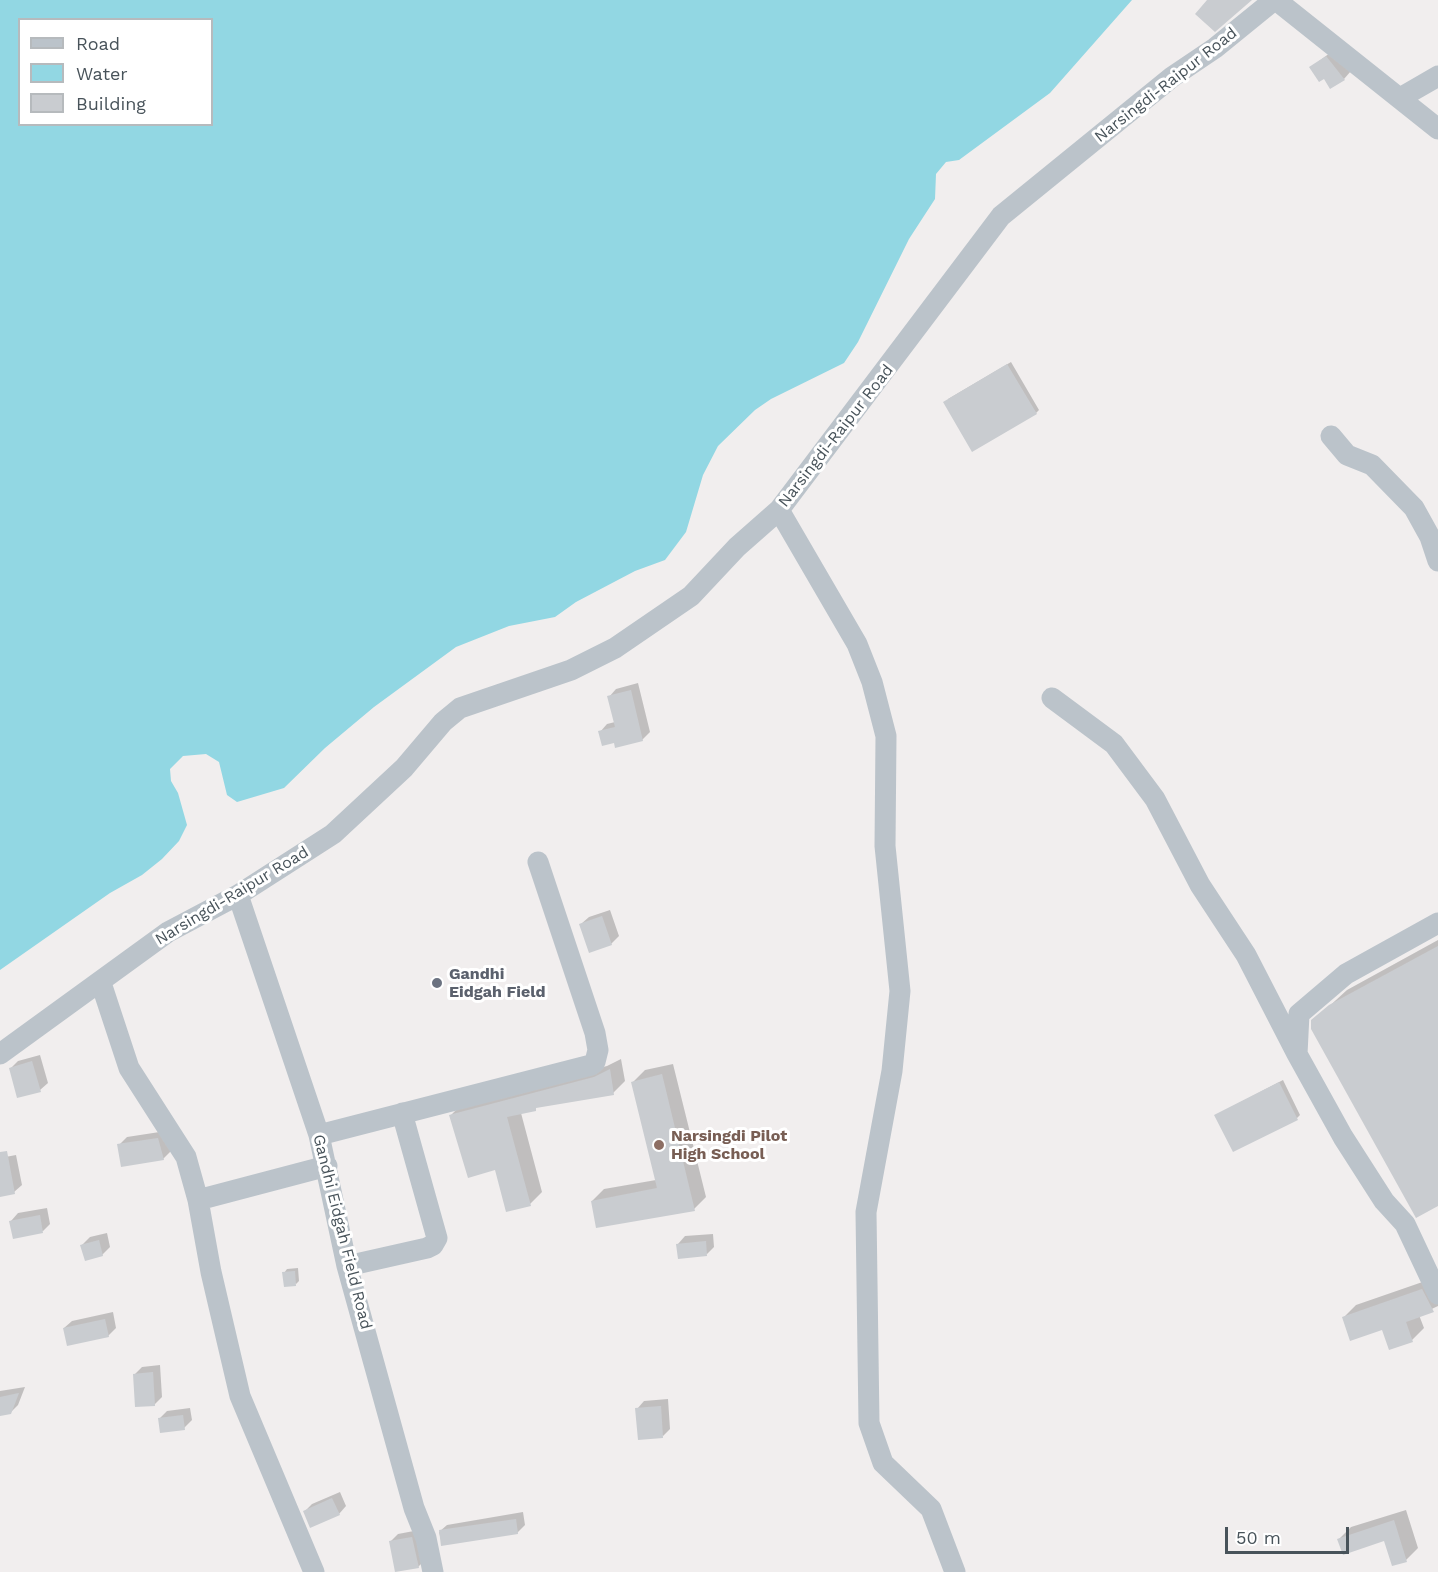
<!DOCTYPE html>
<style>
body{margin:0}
#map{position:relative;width:1438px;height:1572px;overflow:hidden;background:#f1eeee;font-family:"Work Sans",sans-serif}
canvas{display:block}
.legend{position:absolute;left:18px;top:18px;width:195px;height:108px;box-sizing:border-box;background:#fff;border:2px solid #b6babd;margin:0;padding:8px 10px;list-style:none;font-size:18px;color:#48535a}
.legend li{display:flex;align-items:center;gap:12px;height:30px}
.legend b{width:30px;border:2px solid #b6babd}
.scale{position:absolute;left:1225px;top:1527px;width:124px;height:27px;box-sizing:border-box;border:3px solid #48535a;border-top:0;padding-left:8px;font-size:18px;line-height:21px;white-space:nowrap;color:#48535a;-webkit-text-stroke:4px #fff;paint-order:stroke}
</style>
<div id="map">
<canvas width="1438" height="1572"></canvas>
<ul class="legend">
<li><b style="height:8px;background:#bbc3ca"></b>Road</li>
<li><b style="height:16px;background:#92d7e3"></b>Water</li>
<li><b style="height:16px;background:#c9ccd0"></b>Building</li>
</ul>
<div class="scale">50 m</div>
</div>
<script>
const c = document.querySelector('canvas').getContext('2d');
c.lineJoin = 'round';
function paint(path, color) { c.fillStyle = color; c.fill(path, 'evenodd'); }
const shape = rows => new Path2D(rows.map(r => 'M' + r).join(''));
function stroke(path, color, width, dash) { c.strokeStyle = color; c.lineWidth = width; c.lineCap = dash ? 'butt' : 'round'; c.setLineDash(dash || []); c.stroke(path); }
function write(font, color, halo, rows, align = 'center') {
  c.font = font + ' "Work Sans",sans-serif'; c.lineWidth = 6; c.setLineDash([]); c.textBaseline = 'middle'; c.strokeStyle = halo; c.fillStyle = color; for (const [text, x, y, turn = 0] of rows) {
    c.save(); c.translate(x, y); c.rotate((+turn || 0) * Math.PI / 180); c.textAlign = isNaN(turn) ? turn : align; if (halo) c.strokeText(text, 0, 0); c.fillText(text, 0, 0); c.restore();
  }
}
const water = shape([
 [0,0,1132,0,1050,93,959,160,946,162,936,174,935,199,909,239,858,342,844,363,771,399,755,410,718,446,703,475,686,532,665,560,635,571,576,602,555,617,509,626,456,647,374,707,325,748,284,788,237,802,227,795,219,762,206,754,183,756,170,769,171,781,178,793,187,825,179,841,162,859,142,875,110,893,0,970],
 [20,20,212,20,212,124,20,124]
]);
const shadow = shape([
 [1334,50,1351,71,1344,79,1324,77,1311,67],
 [1011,362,1039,410,1036,413,948,399],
 [638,683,650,732,642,740,615,741,600,732,607,724,615,722,609,697,616,689],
 [610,910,619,936,611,944,581,924,589,917],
 [1438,940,1438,1205,1313,1021,1347,990],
 [40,1055,48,1083,40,1090,10,1069,18,1061],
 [621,1059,625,1081,613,1093,539,1106,521,1113,542,1192,530,1204,451,1115,463,1103,607,1066],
 [673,1064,706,1197,694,1209,592,1201,604,1189,656,1180,633,1082,645,1070],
 [1283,1080,1300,1115,1297,1118,1216,1115],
 [166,1131,171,1151,163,1159,119,1145,127,1137],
 [16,1155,22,1185,14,1192,0,1195,0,1158],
 [47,1208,50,1224,43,1231,11,1221,18,1213],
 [107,1233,110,1247,102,1255,82,1245,90,1237],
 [713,1234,714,1247,707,1254,678,1244,685,1236],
 [298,1268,299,1281,296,1284,284,1273,287,1269],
 [1434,1278,1438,1285,1438,1306,1419,1315,1424,1328,1412,1340,1383,1328,1344,1317,1356,1305],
 [113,1312,116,1328,108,1336,64,1328,72,1321],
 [160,1365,162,1397,154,1405,135,1374,142,1367],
 [25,1387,18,1405,10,1413,0,1415,0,1391],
 [668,1399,670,1429,663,1436,637,1409,644,1401],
 [190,1408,192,1420,184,1428,160,1418,167,1411],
 [340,1492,346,1506,339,1514,305,1511,312,1504],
 [1406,1510,1418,1548,1406,1560,1385,1539,1339,1539,1351,1527],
 [523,1512,525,1525,517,1533,442,1544,439,1532,447,1525],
 [419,1530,426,1559,418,1567,390,1542,398,1534]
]);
const building = shape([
 [1207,0,1252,0,1215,32,1195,14],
 [1326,56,1345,80,1330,89,1324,79,1319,82,1309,67],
 [1007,364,1037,414,972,452,943,402],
 [631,690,643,741,615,748,614,743,602,746,598,731,615,727,607,696],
 [602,916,612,945,589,953,579,924],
 [1438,946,1438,1206,1416,1218,1311,1029,1311,1020,1329,1005],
 [32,1061,41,1092,17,1098,9,1068],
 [610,1069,614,1095,536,1108,536,1111,507,1117,531,1206,506,1212,495,1170,468,1178,449,1115,594,1077],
 [662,1074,695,1211,596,1228,591,1201,657,1188,631,1082],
 [1279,1082,1298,1120,1233,1152,1214,1115],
 [158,1138,164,1160,121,1167,117,1144],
 [7,1151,15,1194,0,1197,0,1152],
 [40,1215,43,1233,13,1239,9,1221],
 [99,1240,103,1256,85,1261,80,1245],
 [706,1241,707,1256,678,1259,676,1244],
 [295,1271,296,1286,284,1287,282,1272],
 [1422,1289,1434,1312,1406,1322,1413,1342,1389,1350,1382,1330,1350,1341,1342,1317],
 [105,1319,109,1337,67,1346,63,1328],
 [153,1372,155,1406,135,1407,133,1374],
 [19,1393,11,1414,0,1416,0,1397],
 [661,1406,663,1438,638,1440,635,1408],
 [183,1415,185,1430,160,1433,158,1418],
 [332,1498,340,1515,310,1528,303,1511],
 [516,1519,518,1534,441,1546,439,1530],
 [1394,1520,1407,1562,1392,1566,1384,1541,1343,1555,1337,1539],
 [412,1537,419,1568,395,1572,389,1541]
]);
const minor = shape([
 [1276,0,1438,129],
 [1400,98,1438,76],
 [1331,436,1347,455,1372,465,1414,508,1430,537,1438,561],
 [779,510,857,644,872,682,886,736,885,846,900,991,892,1071,866,1212,869,1423,883,1463,931,1509,955,1572],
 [1052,698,1114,744,1155,799,1200,885,1246,955,1297,1054],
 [238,895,319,1135,347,1266,414,1508,426,1538,433,1572],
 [1438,923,1346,974,1299,1014,1297,1054,1343,1137,1384,1201,1405,1224,1438,1294],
 [101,983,129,1068,186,1157,198,1200,211,1272,240,1396,314,1572],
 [0,1054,168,932,238,895,333,834,404,768,443,722,460,708,571,670,615,648,691,596,737,547,779,510,1001,216,1172,77,1215,48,1274,0],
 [319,1135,591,1065,595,1062,598,1050,595,1033,538,862],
 [198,1200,327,1166],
 [347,1266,427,1248,433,1245,437,1238,402,1113]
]);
const markers = [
 [437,983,6,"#6b7280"],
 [659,1145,6,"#8d6e63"]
];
const streetNames = [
 ["Narsingdi-Raipur Road",1166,85,-38],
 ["Narsingdi-Raipur Road",836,436,-52],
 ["Narsingdi-Raipur Road",232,896,-31],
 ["Gandhi Eidgah Field Road",342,1232,76]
];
const worshipNames = [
 ["Gandhi",449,974],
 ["Eidgah Field",449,992]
];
const educationNames = [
 ["Narsingdi Pilot",671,1136],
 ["High School",671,1154]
];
paint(water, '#92d7e3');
paint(shadow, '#0003');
paint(building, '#c9ccd0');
stroke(minor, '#bbc3ca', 21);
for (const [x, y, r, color] of markers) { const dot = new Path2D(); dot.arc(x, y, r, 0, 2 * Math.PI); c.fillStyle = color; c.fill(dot); stroke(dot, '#fff', 2); }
write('16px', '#48535a', '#fff', streetNames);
write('bold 16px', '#5b616d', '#fff', worshipNames, 'left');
write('bold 16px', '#785e54', '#fff', educationNames, 'left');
</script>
